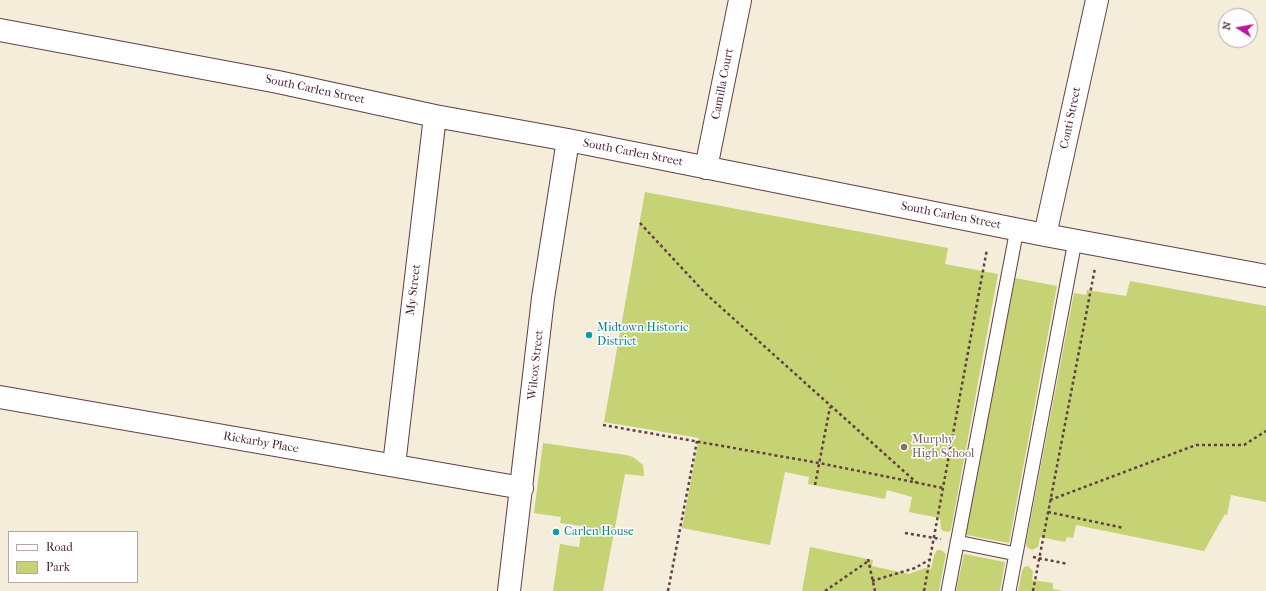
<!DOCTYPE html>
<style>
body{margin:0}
#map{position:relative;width:1266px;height:591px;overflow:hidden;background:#f4edd9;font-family:"IM FELL French Canon",serif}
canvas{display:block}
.legend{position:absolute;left:8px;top:531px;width:130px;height:52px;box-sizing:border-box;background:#fff;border:1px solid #b7a5aa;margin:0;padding:5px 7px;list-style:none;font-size:12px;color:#4a1f2b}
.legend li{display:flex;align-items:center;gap:8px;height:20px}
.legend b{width:20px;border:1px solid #b7a5aa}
.north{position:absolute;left:1218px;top:8px;width:40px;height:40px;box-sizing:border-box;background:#fff;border:1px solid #b7a5aa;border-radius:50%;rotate:281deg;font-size:11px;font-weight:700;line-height:16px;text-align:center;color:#4a1f2b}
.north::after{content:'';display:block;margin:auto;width:14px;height:18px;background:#b5179e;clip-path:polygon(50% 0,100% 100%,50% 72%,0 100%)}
</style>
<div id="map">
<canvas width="1266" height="591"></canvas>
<ul class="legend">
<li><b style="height:5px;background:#fff"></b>Road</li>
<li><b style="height:11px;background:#c5d375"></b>Park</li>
</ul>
<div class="north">N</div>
</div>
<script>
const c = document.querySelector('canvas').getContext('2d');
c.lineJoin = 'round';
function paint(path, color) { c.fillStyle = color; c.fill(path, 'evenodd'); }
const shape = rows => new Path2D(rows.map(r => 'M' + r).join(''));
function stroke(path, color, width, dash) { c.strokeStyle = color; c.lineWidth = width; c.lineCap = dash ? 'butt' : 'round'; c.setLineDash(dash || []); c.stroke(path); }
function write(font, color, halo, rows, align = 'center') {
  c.font = font + ' "IM FELL French Canon",serif'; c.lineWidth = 3; c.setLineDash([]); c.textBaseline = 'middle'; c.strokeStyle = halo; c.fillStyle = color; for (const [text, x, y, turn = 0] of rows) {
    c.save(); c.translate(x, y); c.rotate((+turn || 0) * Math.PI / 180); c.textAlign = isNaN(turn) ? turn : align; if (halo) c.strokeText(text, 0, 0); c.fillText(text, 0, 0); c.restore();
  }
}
const green = shape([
 [645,192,948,248,945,264,998,274,951,530,948,532,943,531,941,529,940,518,909,512,912,497,887,490,885,499,808,484,809,477,785,472,770,545,682,528,699,438,604,422],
 [1015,278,1057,286,1009,543,966,535],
 [1130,281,1266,306,1266,502,1231,495,1227,515,1225,514,1204,551,1076,525,1073,538,1067,537,1065,542,1040,537,1038,547,1032,550,1027,547,1026,543,1074,293,1086,295,1087,290,1126,296],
 [543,443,626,455,633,457,643,465,644,476,625,474,603,591,553,591,560,544,579,547,582,526,560,523,561,517,534,513],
 [810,547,873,560,872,566,909,574,925,568,931,569,934,555,937,550,941,550,946,554,939,591,802,591],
 [964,554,1005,562,1000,591,956,591],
 [1028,566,1033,571,1032,580,1053,583,1053,589,1063,591,1018,591,1022,571,1024,567]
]);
const path = shape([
 [640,223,706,294,917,483],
 [603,425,819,463,943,488],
 [815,485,830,407],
 [1050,500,1196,445,1244,445,1266,431],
 [1048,512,1124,528],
 [905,533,941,539],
 [1033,557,1068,564],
 [868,559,875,591],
 [872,581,915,568,929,560],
 [668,591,697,441],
 [825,591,867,562],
 [924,591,987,249],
 [1033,591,1095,268]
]);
const lane = shape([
 [957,542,1016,554],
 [948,591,1017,229],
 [1009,591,1075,241]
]);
const street = shape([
 [0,30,278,82,435,116,568,140,1045,235,1266,276],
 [706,168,740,0],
 [1045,235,1097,0],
 [0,397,522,488],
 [394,465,435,116],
 [509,591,543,298,568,140]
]);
const markers = [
 [589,335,4,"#0f9aa8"],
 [904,447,4,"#8d6e63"],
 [556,532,4,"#0f9aa8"]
];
const streetNames = [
 ["Camilla Court",723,84,-79],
 ["South Carlen Street",315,90,12],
 ["Conti Street",1071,118,-78],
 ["South Carlen Street",633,153,11],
 ["South Carlen Street",951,216,11],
 ["My Street",414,290,-83],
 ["Wilcox Street",536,365,-84],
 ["Rickarby Place",261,443,10]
];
const cultureNames = [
 ["Midtown Historic",597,328],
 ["District",597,342],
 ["Carlen House",564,532]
];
const educationNames = [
 ["Murphy",912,440],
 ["High School",912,454]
];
paint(green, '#c5d375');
stroke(lane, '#643e45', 15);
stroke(street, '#643e45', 24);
stroke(path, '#643e45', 2.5, [3, 3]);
stroke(lane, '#fff', 13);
stroke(street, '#fff', 22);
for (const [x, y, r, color] of markers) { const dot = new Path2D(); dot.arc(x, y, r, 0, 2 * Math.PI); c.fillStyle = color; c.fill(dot); stroke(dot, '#fff', 1.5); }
write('12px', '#4a1f2b', '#fff', streetNames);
write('12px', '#0d838f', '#fff', cultureNames, 'left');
write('12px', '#785e54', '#fff', educationNames, 'left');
</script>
